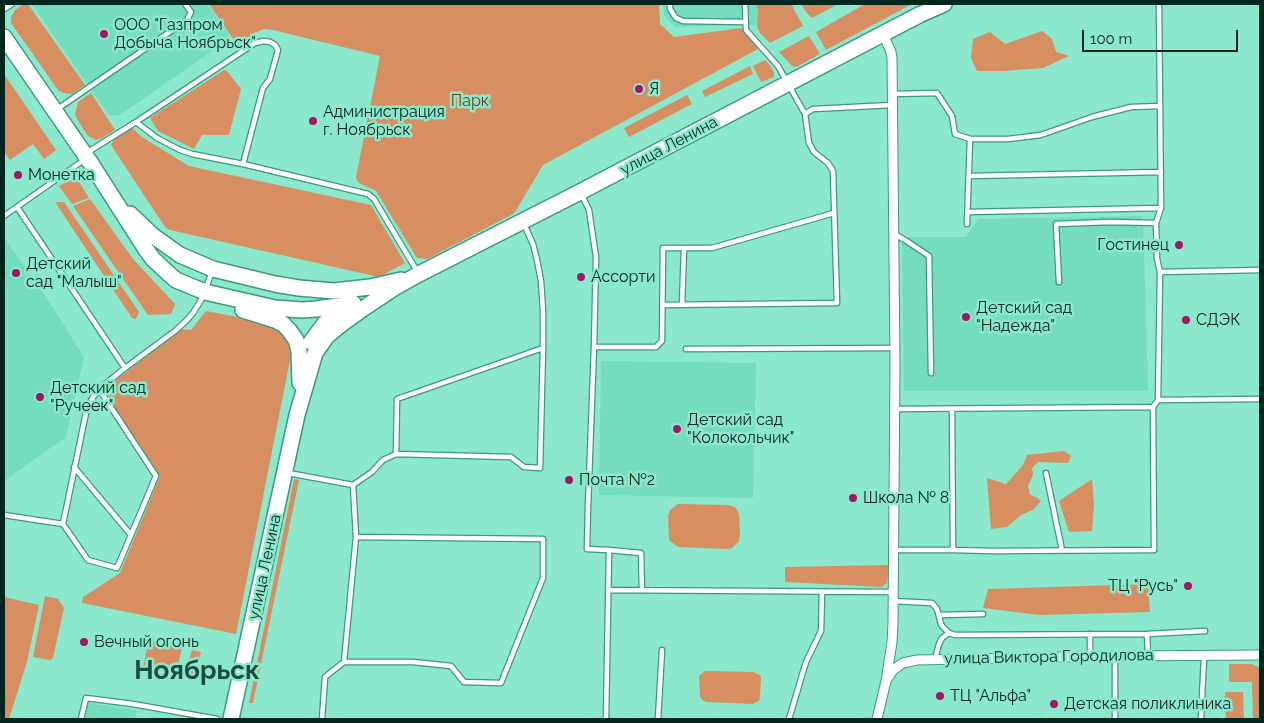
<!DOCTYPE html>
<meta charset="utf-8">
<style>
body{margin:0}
#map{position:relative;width:1264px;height:723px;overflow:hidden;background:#8ce8cc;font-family:Raleway,sans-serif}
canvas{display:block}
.frame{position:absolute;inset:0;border:5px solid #00271d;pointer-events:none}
.scale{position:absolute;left:1082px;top:30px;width:156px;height:22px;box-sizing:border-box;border:2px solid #00271d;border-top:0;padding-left:6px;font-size:15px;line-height:18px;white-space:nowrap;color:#00271d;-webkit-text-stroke:4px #8ce8cc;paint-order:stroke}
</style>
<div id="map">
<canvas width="1264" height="723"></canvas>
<div class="frame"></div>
<div class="scale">100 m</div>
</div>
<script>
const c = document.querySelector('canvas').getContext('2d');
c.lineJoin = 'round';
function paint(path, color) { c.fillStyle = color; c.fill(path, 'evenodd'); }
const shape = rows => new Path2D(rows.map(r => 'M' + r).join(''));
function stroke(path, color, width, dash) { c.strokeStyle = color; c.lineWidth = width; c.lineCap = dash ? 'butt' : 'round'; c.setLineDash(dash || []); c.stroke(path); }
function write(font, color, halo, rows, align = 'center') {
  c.font = font + ' Raleway,sans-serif'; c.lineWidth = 5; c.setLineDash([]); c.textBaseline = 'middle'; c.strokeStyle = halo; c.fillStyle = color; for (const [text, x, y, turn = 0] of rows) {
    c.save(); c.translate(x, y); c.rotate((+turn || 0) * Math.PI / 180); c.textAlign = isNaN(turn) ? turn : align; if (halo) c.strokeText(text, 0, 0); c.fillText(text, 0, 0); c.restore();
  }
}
const built = shape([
 [32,4,207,4,231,38,120,115,109,116],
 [663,4,775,4,758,25,675,27,664,15],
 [1143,216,1148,391,904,391,902,242,909,237,966,237,978,219],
 [4,237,54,309,84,357,66,437,4,481],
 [601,361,756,363,753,498,599,495],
 [88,703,137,710,135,719,84,719]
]);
const green = shape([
 [24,4,28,4,85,85,72,94,63,93,58,90,11,23,11,17,15,10],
 [209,4,659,4,660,24,674,37,741,28,758,49,543,165,515,212,511,215,427,259,417,258,376,191,359,183,357,180,356,177,380,56,273,30,264,29,252,34,249,41,243,46,238,46],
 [756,4,791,4,803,26,770,43,760,33,757,27,758,11],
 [801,4,838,4,812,18,806,12],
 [865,4,912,4,826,50,816,32],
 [1042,31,1052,39,1056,52,1069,56,1043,68,1003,71,977,71,971,58,973,39,990,32,1005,44],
 [809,36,820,54,798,66,794,67,791,65,779,52],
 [765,60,771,67,774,73,774,77,761,82,753,66],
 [750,66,753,74,705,97,702,91],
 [224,70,227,71,241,89,229,135,202,135,194,149,158,131,150,118],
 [4,74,56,150,44,159,33,144,10,160,4,152],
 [91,93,115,130,102,138,96,140,88,136,82,127,75,115,78,102],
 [687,95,692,104,629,137,624,128],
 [131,127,142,137,189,166,371,205,405,263,379,277,170,230,165,227,111,145,115,138],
 [76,177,89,198,72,204,59,186],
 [90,199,133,259,175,304,171,314,148,315,73,206],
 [55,202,64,202,139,312,136,319,132,318],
 [206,311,274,324,292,345,291,355,236,634,82,603,83,597,120,573,160,476,107,397,111,384,181,329,191,330],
 [1064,451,1071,456,1068,463,1038,462,1032,468,1033,475,1028,486,1030,495,1036,497,1041,501,1033,510,1021,515,1007,527,991,529,987,478,1006,484,1023,465,1027,455],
 [294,479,299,480,253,703,249,703],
 [1092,479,1094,505,1092,531,1069,532,1059,501],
 [678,504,727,505,735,507,739,514,740,534,739,541,732,548,727,549,678,547,669,540,668,516,670,510],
 [889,565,887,583,881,587,785,582,785,567],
 [1148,584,1150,612,1039,615,983,608,988,589],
 [45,596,58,599,64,608,53,658,50,660,33,657],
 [4,597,39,605,27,662,9,719,4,719],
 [149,640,182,648,176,674,143,667],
 [192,650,201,652,195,679,185,677],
 [1229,664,1252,664,1260,668,1260,719,1253,719,1252,682,1229,682],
 [705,671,753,672,760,675,761,678,760,697,759,701,752,704,706,702,702,700,700,696,699,676],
 [1225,692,1243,692,1244,719,1226,719]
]);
const lane = shape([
 [670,4,670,9,676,18,683,21,745,22],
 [4,9,12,4],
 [893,94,937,93,952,116,955,134,970,139],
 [56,110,187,20,191,12,185,4],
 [805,114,813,109,892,105],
 [136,122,255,43,264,41,270,42,275,45,278,50,270,79,263,88,243,164],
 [88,152,136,122,157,138,180,150,192,154,243,164,368,194,374,199,417,271],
 [969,176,1161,172],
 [581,193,589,210,596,257,594,347,588,506,587,549,609,550,606,719],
 [17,207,125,368],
 [968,212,1161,208],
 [4,216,84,160],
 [967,224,970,139,1008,139,1041,135,1092,117,1131,107,1160,106],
 [894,234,905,240,929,256,931,373],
 [1160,272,1260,270],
 [1059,282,1056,224,1111,222,1156,223],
 [663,305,837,303,833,171,828,163,814,152,809,143,805,114,778,66,746,30,745,4],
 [682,305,684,248],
 [594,347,656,347,662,341,663,248,712,248,834,213],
 [686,349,895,348],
 [1158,400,1260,399],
 [895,409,1153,407,1158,400,1160,272,1157,259,1156,223,1161,208,1159,4],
 [396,454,397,399,543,348],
 [74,467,131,535,156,476,99,389],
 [288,473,353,485,356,537,344,662],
 [1046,473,1062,550],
 [353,485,372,472,383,460,396,454,511,457,524,467,540,468,543,348,543,311,541,281,537,260,533,244,524,224],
 [4,515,63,524,87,408,92,399,99,389,125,368,175,331,187,320,193,313,203,297,212,271],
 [63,524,88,560,117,568,131,535],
 [609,550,641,553,642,590],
 [894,550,953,550,952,409],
 [953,550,993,551,1154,550,1153,407],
 [609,590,893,592],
 [893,601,932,603,937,609,941,624,943,627,949,633,955,635,1147,634,1205,631],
 [940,615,983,614],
 [1090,634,1090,657],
 [1147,634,1148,655],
 [935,659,939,644,942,638,949,633],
 [81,719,86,698,133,704,217,719],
 [322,719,325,677,344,662,413,662,451,666,464,682,501,683,543,578,543,539,356,537],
 [658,719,662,650],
 [789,719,806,662,821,631,822,592],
 [1115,719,1115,656],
 [1201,719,1204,656]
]);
const street = shape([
 [883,34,891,52,892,58,895,362,893,624,892,642,886,681],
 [877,719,886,681,893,670,903,663,917,660,1115,656,1260,655]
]);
const primary = shape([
 [4,37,90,162,145,248,153,259,169,274,176,280,205,292,275,308,302,310,316,309,339,306,353,303],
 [130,214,152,235,180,255,213,269,275,284,299,288,334,291,370,287,401,280],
 [243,310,275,320,283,324,289,330,296,340,299,351,300,383],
 [311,342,325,323,337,313,347,306],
 [231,719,297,415,315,353,327,336,343,323,367,306,394,288,419,274,580,192,919,15,944,4]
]);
const markers = [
 [104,34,5,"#9f1865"],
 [639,89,5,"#9f1865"],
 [313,121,5,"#9f1865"],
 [18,175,5,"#9f1865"],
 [1179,245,5,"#9f1865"],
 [16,273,5,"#9f1865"],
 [581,277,5,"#9f1865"],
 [966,317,5,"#9f1865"],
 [1186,320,5,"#9f1865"],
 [40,397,5,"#9f1865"],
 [677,429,5,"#9f1865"],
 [569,480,5,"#9f1865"],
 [853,498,5,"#9f1865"],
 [1188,586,5,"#9f1865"],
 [84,642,5,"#9f1865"],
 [940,696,5,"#9f1865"],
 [1054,704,5,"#9f1865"]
];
const poiNames = [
 ["ООО \"Газпром",114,25],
 ["Добыча Ноябрьск\"",114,43],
 ["Я",649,89],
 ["Администрация",323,112],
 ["г. Ноябрьск",323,130],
 ["Монетка",28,175],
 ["Гостинец",1169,245,"right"],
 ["Детский",26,264],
 ["сад \"Малыш\"",26,282],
 ["Ассорти",591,277],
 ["Детский сад",976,308],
 ["\"Надежда\"",976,326],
 ["СДЭК",1196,320],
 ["Детский сад",50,388],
 ["\"Ручеек\"",50,406],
 ["Детский сад",687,420],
 ["\"Колокольчик\"",687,438],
 ["Почта №2",579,480],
 ["Школа № 8",863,498],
 ["ТЦ \"Русь\"",1178,586,"right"],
 ["Вечный огонь",94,642],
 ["ТЦ \"Альфа\"",950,696],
 ["Детская поликлиника",1064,704]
];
const parkNames = [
 ["Парк",470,101]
];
const streetNames = [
 ["улица Ленина",669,146,-28],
 ["улица Ленина",265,567,-78],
 ["улица Виктора Городилова",1049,657,-1]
];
const townNames = [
 ["Ноябрьск",197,671]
];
paint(built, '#74ddbe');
paint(green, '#d78e60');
stroke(lane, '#3a9980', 7);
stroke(street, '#3a9980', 11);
stroke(primary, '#3a9980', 18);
stroke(lane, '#fff', 4.5);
stroke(street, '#fff', 9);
stroke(primary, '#fff', 15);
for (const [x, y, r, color] of markers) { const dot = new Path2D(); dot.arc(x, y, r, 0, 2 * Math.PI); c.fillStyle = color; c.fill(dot); stroke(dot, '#8ce8cc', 2); }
write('16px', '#00271d', '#8ce8cc', poiNames, 'left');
write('16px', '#783d0f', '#8ce8cc', parkNames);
write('16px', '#00271d', '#8ce8cc', streetNames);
write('bold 26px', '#1a4c3f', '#8ce8cc', townNames);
</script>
